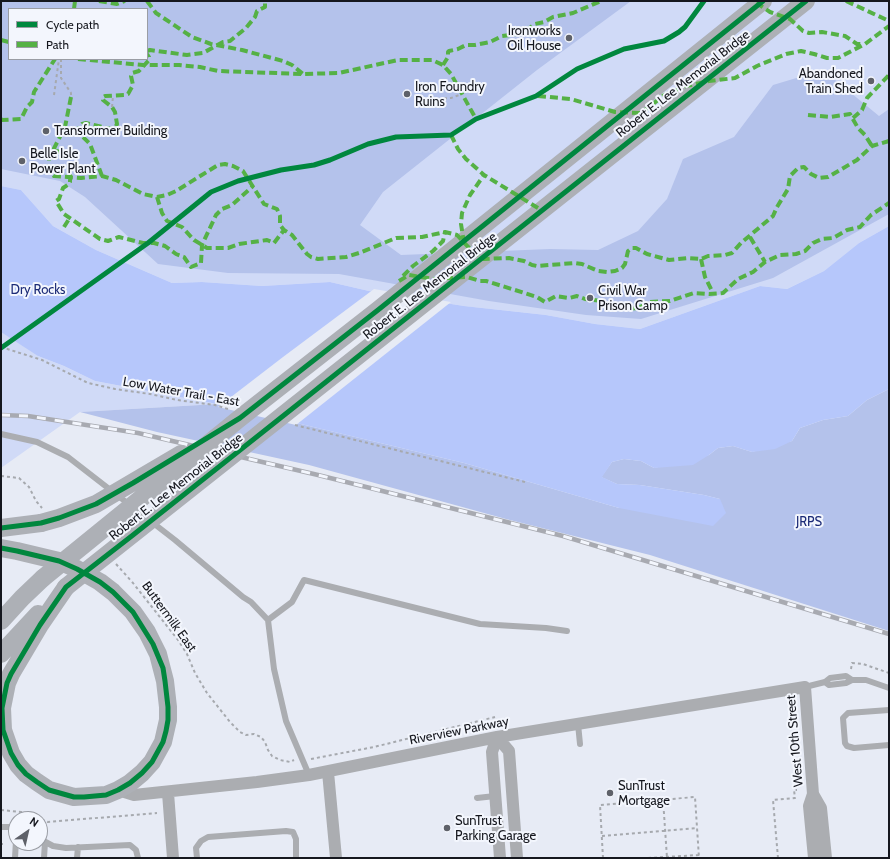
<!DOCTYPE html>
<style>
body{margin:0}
#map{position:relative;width:890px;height:859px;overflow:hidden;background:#e7ebf5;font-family:Cabin,sans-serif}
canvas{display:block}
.frame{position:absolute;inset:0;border:2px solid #15171e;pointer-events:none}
.legend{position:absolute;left:8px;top:8px;width:140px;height:52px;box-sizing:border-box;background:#f3f6fd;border:1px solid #9a9da4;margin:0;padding:5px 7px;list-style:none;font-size:12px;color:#15171e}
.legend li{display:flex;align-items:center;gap:8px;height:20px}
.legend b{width:20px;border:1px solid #9a9da4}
.north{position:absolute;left:8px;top:811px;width:40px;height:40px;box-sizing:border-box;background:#f3f6fd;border:1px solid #9a9da4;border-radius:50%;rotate:34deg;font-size:11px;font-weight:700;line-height:16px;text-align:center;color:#15171e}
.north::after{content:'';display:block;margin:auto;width:14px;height:18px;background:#5e6169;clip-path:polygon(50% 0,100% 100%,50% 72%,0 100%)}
</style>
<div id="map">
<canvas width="890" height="859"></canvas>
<div class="frame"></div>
<ul class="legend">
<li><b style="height:5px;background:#00873e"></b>Cycle path</li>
<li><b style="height:5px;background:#55b145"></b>Path</li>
</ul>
<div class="north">N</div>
</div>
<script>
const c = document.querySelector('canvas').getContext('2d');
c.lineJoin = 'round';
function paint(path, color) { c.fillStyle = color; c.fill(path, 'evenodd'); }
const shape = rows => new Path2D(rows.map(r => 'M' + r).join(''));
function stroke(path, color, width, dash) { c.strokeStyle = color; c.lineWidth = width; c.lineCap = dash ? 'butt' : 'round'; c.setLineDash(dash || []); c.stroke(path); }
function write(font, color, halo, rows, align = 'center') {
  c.font = font + ' Cabin,sans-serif'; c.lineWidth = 4; c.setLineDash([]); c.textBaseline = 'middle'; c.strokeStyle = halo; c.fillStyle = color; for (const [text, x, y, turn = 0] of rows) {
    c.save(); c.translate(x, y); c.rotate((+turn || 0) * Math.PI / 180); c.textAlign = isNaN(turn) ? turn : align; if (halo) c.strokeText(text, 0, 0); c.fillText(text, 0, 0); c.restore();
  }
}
const green = shape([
 [1,1,889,1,889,226,859,243,824,271,787,289,760,286,640,329,595,324,546,315,464,306,369,291,330,282,262,286,202,282,172,283,96,250,53,226,21,190,1,186],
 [9,9,147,9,147,59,9,59],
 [1,194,38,356,64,366,95,381,217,404,80,412,1,468]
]);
const forest = shape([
 [1,1,631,1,537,70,383,192,360,225,401,255,550,249,598,250,638,231,667,199,683,159,734,137,773,85,823,70,879,116,889,109,889,214,773,278,641,319,586,315,489,301,339,274,228,273,158,264,85,197,60,181,1,169],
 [9,9,147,9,147,59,9,59],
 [889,389,889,631,650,555,506,519,309,465,157,432,80,412,217,404,464,463,619,508,720,499,704,495,640,485,617,484,601,477,612,462,624,459,641,461,654,468,709,455,718,448,733,446,752,452,792,441,800,428,823,420,848,416,867,400]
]);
const water = shape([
 [1,186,21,190,53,226,96,250,172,283,202,282,262,286,330,282,369,291,464,306,546,315,595,324,640,329,760,286,787,289,824,271,859,243,889,226,889,389,867,400,848,416,823,420,800,428,792,441,775,449,752,452,733,446,718,448,709,455,693,465,654,468,641,461,624,459,612,462,602,477,617,484,640,485,704,495,720,499,726,513,713,526,619,508,464,463,217,404,95,381,64,366,38,356,1,332]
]);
const pier = shape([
 [374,289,451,302,296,425,218,407,283,357]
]);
const path = shape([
 [61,59,61,78,71,93,71,97],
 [54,95,59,59],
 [438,99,451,98,462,94],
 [112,107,113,96],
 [65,127,78,129],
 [1,347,42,360,88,383,115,389,150,394,177,400,215,405,228,409],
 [295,425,525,482],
 [1,476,19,478,29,487,36,501,42,508],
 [116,564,133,583,178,640,187,654,195,673,207,693,230,722,240,732,246,735,254,734,261,737,265,742,268,750,272,756,280,760,290,762,294,760],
 [851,669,852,663,863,664,889,673],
 [311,759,374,747,495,717],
 [663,799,667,858],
 [1,810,21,812,48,822,157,813],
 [602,836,697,828],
 [1,844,3,844],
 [603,858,600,805,695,797,699,858],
 [648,858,699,855],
 [778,858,773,800,795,798,794,790,797,790]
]);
const service = shape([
 [1,434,37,442,68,457,175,540,243,597,251,602,268,620,274,669,286,721,309,775],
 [268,620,292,602,304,580,480,624,546,628,567,631],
 [825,682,829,685,846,683,852,680],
 [805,687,825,682,830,678,846,676,852,680,866,680,889,688],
 [889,710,848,713,843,718,845,743,847,746,854,748,889,745],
 [578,724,580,744],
 [477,798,495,796],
 [1,827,9,827,16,830],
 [40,839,53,846,66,848,130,845,136,850,138,858],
 [15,858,16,840],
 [44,858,45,842],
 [77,858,78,847],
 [197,858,196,848,201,841,208,837,286,831,293,832,296,839,296,858]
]);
const minor = shape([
 [328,772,336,858],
 [118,790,134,795,257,782,309,775,497,737,805,687,813,794,809,806,814,858],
 [168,793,173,858],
 [813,794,821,808,826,858],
 [500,858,492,752,497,737,509,751,517,858]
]);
const primary = shape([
 [1,528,41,523],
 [1,548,17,551,59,561,77,569,100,582,113,592,133,612,147,632,158,654,165,681,168,707,168,720,163,742,152,762,142,773,130,783,118,790,106,795,74,797,49,790,37,782,26,774,18,765,11,753,3,730,2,708,7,683,11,674,40,625,66,587],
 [1,621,22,598,43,578],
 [1,654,38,614]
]);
const rail = shape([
 [1,415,28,416,138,433,318,475,563,536,889,634]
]);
const pathBridge = shape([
 [1,348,148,243,211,192]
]);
const primaryBridge = shape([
 [41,523,59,518,96,504,181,454],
 [43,578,240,418,378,310,763,1],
 [66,587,806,1]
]);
const quiet = shape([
 [99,1,117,4,125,1],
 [147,1,156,13,192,37,211,44,242,50,283,61,292,65,303,74],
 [758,1,761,6,770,12,790,19,803,31,809,33,822,32,845,36,857,44,864,44],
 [846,1,887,20,889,20],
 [74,9,75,1],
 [1,40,9,42],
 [147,51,150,50,187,55,203,53,223,42,230,41,246,28,255,17,257,11,265,7,265,1],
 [78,59,143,65,179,65,200,67,218,71,303,74,339,73,398,60,432,60,443,65,451,74,476,119],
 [443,65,448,57,448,52,449,51,458,49,466,45,475,45,490,42,502,36,517,34,527,30,535,24,544,22,553,17,573,13,601,1],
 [538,96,571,99,615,112,640,113,648,108,664,95,686,86,709,81,735,78,757,66,786,54,801,51,814,54,827,58,838,58,865,44,889,26],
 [71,97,65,127,49,158,49,167,51,173,54,176,81,178,102,176,116,180,143,194,157,197,167,195,176,191,218,165,225,164,233,166,243,171,264,204,277,209,280,216,280,225,284,230,292,235,307,254,311,257,318,259,346,257,359,253,396,238,422,237,445,232,457,235,471,250,484,259,509,258,524,261,532,265,537,266,575,263,582,264,598,271,607,272,615,271,622,268,625,264,628,251,632,248,636,248,647,254,669,260,688,258,701,259,708,256,725,255,732,253,741,243,773,216,777,207,788,189,790,176,798,168,804,167,811,174,819,178,828,177,857,160,872,146,889,141],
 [808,115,830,117,850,114,858,128,865,135,872,146],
 [853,118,862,110,867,98,889,75],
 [1,119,2,120,21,119,27,107,32,102,34,92,55,59],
 [451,135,458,149,466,159,484,175,538,208],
 [53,150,67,154,70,157,70,182,69,184,63,188,59,199,56,201,64,214,100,239,108,241,119,237,143,243,154,243,165,246,176,254,184,257,191,267,201,263,202,245,216,215,222,209,232,205,253,186],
 [102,176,90,144,81,135,78,129,82,124,86,123,111,129,115,128,117,124,115,112,112,107,103,100,103,97,105,96,125,95,128,94,133,85,131,76,132,73,139,71,149,60,149,57,147,54],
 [157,197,162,213,167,221,182,227,194,240,207,248,228,248,239,244,267,240,274,243,284,230],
 [64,227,69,219],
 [750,237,765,262],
 [464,243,461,224,462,213,470,195,484,175],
 [701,259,705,277,713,293],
 [403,276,413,266,433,251,443,241,445,232],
 [399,281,409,275,433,279,467,277,480,281,486,281,515,290,537,297,545,302,556,296,569,298,577,296,585,299,602,301,614,308,621,309,639,308,648,302,670,301,694,293,709,294,723,293,738,279,753,272,765,262,780,255,796,254,805,251,813,243,822,239,833,238,847,230,860,227,871,215,889,203]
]);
const cycleway = shape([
 [1,348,148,243,211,192,238,181,281,170,314,165,330,160,368,144,396,137,451,135,476,119,536,96,577,69,624,49,664,41,679,32,685,27,704,1],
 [1,528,41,523,59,518,96,504,133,483,240,418,378,310,763,1],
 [1,548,17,551,59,561,77,569,100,582,113,592,133,612,153,644,163,668,165,681,168,707,168,720,166,731,163,742,152,762,142,773,130,783,118,790,106,795,84,797,74,797,49,790,37,782,26,774,18,765,11,753,3,730,2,708,7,683,11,674,40,625,66,587,133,535,806,1]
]);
const markers = [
 [569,38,4,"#5e6169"],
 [871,81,4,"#5e6169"],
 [407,94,4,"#5e6169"],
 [46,131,4,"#5e6169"],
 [22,161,4,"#5e6169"],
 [590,298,4,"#5e6169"],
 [610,793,4,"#5e6169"],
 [447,828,4,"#5e6169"]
];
const poiNames = [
 ["Ironworks",561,31,"right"],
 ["Oil House",561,46,"right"],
 ["Abandoned",863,74,"right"],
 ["Train Shed",863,89,"right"],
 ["Iron Foundry",415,87],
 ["Ruins",415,102],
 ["Transformer Building",54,131],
 ["Belle Isle",30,154],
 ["Power Plant",30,169],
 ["Civil War",598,291],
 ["Prison Camp",598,306],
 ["SunTrust",618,786],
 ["Mortgage",618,801],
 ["SunTrust",455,821],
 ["Parking Garage",455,836]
];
const streetNames = [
 ["Robert E. Lee Memorial Bridge",683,84,-38],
 ["Robert E. Lee Memorial Bridge",430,286,-38],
 ["Low Water Trail - East",181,392,10],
 ["Robert E. Lee Memorial Bridge",176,487,-38],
 ["Buttermilk East",169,617,54],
 ["Riverview Parkway",459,731,-11],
 ["West 10th Street",795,741,-95]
];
const parkNames = [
 ["Dry Rocks",38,290],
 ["JRPS",809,522]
];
paint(green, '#d0daf7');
paint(forest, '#b4c2eb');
paint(water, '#b6c7fb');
paint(pier, '#e7ebf5');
stroke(path, '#a6a9ae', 2, [3, 3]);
stroke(service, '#abadb1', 6);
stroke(minor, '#abadb1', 12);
stroke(primary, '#adb0b6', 18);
stroke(rail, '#a8aab1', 4.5);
stroke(rail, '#f3f6fd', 3, [9]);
stroke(pathBridge, '#a6a9ae', 2, [3, 3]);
stroke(primaryBridge, '#adb0b6', 18);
stroke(quiet, '#55b145', 4, [8, 4]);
stroke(cycleway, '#00873e', 5);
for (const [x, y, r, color] of markers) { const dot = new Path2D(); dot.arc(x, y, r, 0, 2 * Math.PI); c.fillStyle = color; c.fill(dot); stroke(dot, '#f3f6fd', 1.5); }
write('13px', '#15171e', '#f3f6fd', poiNames, 'left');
write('13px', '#15171e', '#f3f6fd', streetNames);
write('13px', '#1c2b77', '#f3f6fd', parkNames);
</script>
